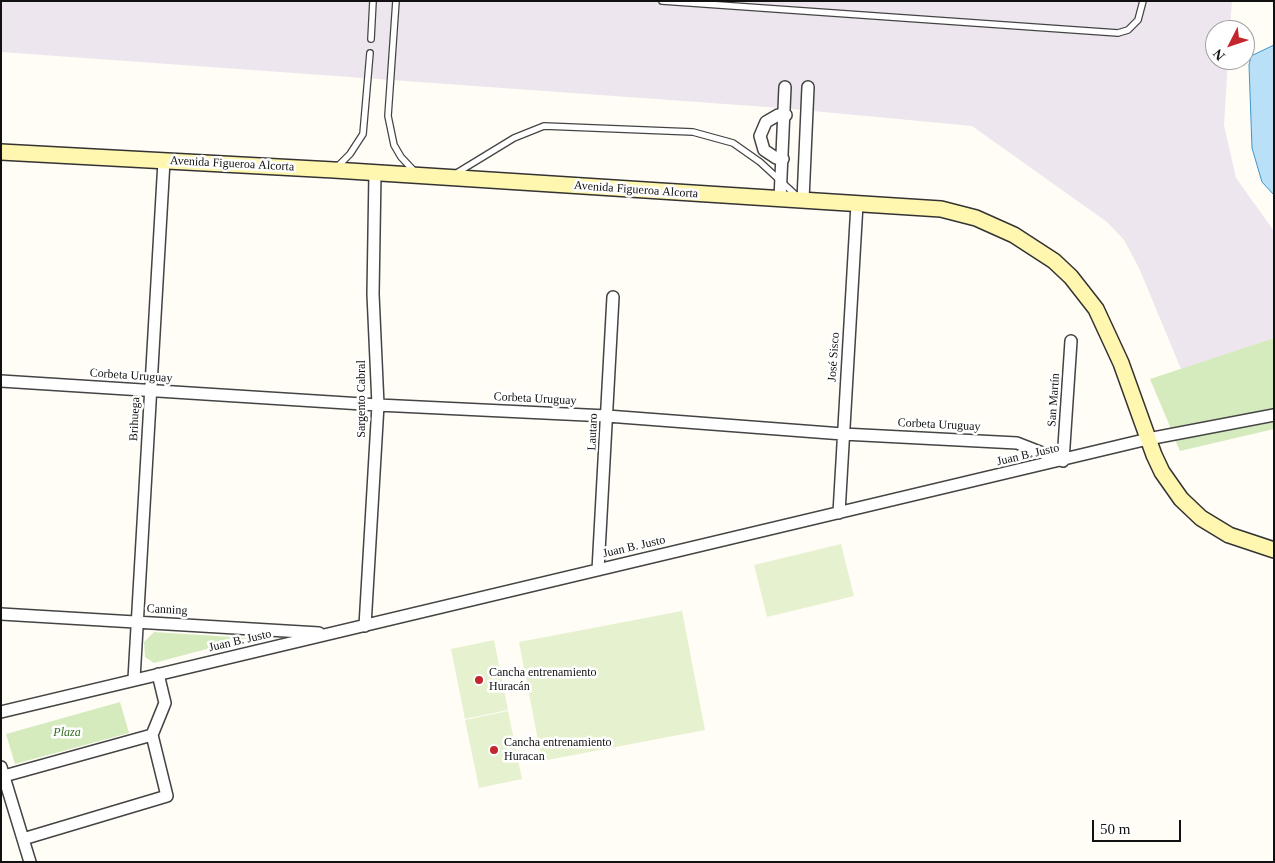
<!DOCTYPE html>
<meta charset="utf-8">
<style>
body{margin:0}
#map{position:relative;width:1275px;height:863px;overflow:hidden;background:#fffdf5;font-family:"Times New Roman",serif}
canvas{display:block}
.frame{position:absolute;inset:0;border:2px solid #111;pointer-events:none}
.north{position:absolute;left:1205px;top:20px;width:50px;height:50px;box-sizing:border-box;background:#fff;border:1px solid #a0a0a0;border-radius:50%;rotate:229deg;font-size:14px;font-weight:700;line-height:20px;text-align:center;color:#111}
.north::after{content:'';display:block;margin:auto;width:18px;height:22px;background:#c4262e;clip-path:polygon(50% 0,100% 100%,50% 72%,0 100%)}
.scale{position:absolute;left:1092px;top:820px;width:89px;height:22px;box-sizing:border-box;border:2px solid #111;border-top:0;padding-left:6px;font-size:15px;line-height:18px;white-space:nowrap;color:#111;-webkit-text-stroke:4px #fff;paint-order:stroke}
</style>
<div id="map">
<canvas width="1275" height="863"></canvas>
<div class="frame"></div>
<div class="north">N</div>
<div class="scale">50 m</div>
</div>
<script>
const c = document.querySelector('canvas').getContext('2d');
c.lineJoin = 'round';
function paint(path, color) { c.fillStyle = color; c.fill(path, 'evenodd'); }
const shape = rows => new Path2D(rows.map(r => 'M' + r).join(''));
function stroke(path, color, width, dash) { c.strokeStyle = color; c.lineWidth = width; c.lineCap = dash ? 'butt' : 'round'; c.setLineDash(dash || []); c.stroke(path); }
function write(font, color, halo, rows, align = 'center') {
  c.font = font + ' "Times New Roman",serif'; c.lineWidth = 5; c.setLineDash([]); c.textBaseline = 'middle'; c.strokeStyle = halo; c.fillStyle = color; for (const [text, x, y, turn = 0] of rows) {
    c.save(); c.translate(x, y); c.rotate((+turn || 0) * Math.PI / 180); c.textAlign = isNaN(turn) ? turn : align; if (halo) c.strokeText(text, 0, 0); c.fillText(text, 0, 0); c.restore();
  }
}
const industrial = shape([
 [1,1,1232,1,1230,30,1215,30,1215,60,1228,60,1224,125,1236,178,1274,231,1274,338,1181,369,1139,268,1124,240,1107,222,972,126,781,108,1,52]
]);
const green = shape([
 [1274,338,1274,408,1171,429,1150,379],
 [1274,419,1274,429,1180,451,1174,438],
 [154,632,248,638,154,663,145,657,144,642],
 [120,702,129,733,15,764,6,734]
]);
const pitch = shape([
 [841,544,854,596,767,617,754,565],
 [682,611,705,730,542,761,519,642],
 [494,640,508,710,465,719,451,649],
 [508,711,522,779,479,788,465,720]
]);
const water = shape([
 [1274,45,1274,195,1262,182,1252,148,1249,65,1251,56,1274,45]
]);
const service = shape([
 [396,1,388,116,394,145,401,157,415,172],
 [662,1,1118,33,1128,30,1138,20,1143,1],
 [371,39,373,1],
 [336,168,350,154,363,134,370,53],
 [455,174,514,138,544,126,693,132,733,143,760,162,798,197]
]);
const minor = shape([
 [783,159,776,158,764,150,760,136,766,122,778,115,786,115],
 [780,199,785,87],
 [803,200,808,87],
 [1,381,378,405,607,416,843,434,1017,443,1063,461,1071,341],
 [839,513,857,204],
 [598,570,613,297],
 [1,614,319,633],
 [365,626,378,405,373,294,375,173],
 [134,679,164,161],
 [1,712,1148,439,1274,415],
 [1,767,30,862],
 [4,776,152,735],
 [23,839,167,796,152,735,165,703,158,674]
]);
const secondary = shape([
 [1,152,334,170,941,209,976,218,1014,235,1054,261,1071,277,1096,309,1121,363,1154,455,1162,472,1181,499,1201,518,1229,535,1274,550]
]);
const markers = [
 [479,680,5,"#c4262e"],
 [494,750,5,"#c4262e"]
];
const streetNames = [
 ["Avenida Figueroa Alcorta",232,164,3],
 ["Avenida Figueroa Alcorta",636,190,4],
 ["José Sisco",834,357,-86],
 ["Corbeta Uruguay",131,376,4],
 ["Sargento Cabral",362,399,-90],
 ["Corbeta Uruguay",535,399,3],
 ["San Martín",1054,400,-86],
 ["Brihuega",135,419,-87],
 ["Corbeta Uruguay",939,425,3],
 ["Lautaro",593,432,-87],
 ["Juan B. Justo",1028,455,-13],
 ["Juan B. Justo",634,547,-13],
 ["Canning",167,610,3],
 ["Juan B. Justo",240,641,-13]
];
const poiNames = [
 ["Cancha entrenamiento",489,673],
 ["Huracán",489,687],
 ["Cancha entrenamiento",504,743],
 ["Huracan",504,757]
];
const parkNames = [
 ["Plaza",67,733]
];
paint(industrial, '#eee6ef');
paint(green, '#d5ebbd');
paint(pitch, '#e6f2cf');
paint(water, '#b9e0f7');
stroke(water, '#3f96cf', 1);
stroke(service, '#444', 8);
stroke(minor, '#444', 14);
stroke(secondary, '#333', 18);
stroke(service, '#fff', 5.5);
stroke(minor, '#fff', 11);
stroke(secondary, '#fff6b0', 15);
for (const [x, y, r, color] of markers) { const dot = new Path2D(); dot.arc(x, y, r, 0, 2 * Math.PI); c.fillStyle = color; c.fill(dot); stroke(dot, '#fff', 2); }
write('12px', '#111', '#fff', streetNames);
write('12px', '#111', '#fff', poiNames, 'left');
write('italic 12px', '#2f6b1f', '#fff', parkNames);
</script>
